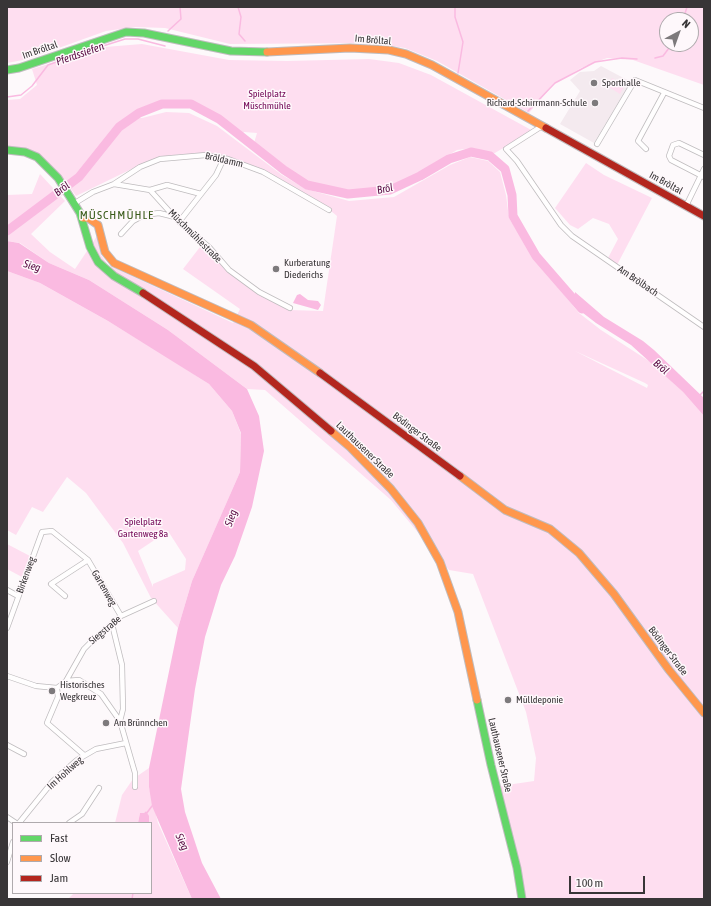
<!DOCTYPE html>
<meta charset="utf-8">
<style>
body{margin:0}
#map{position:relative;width:711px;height:906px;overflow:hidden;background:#fdf9fb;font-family:"Asap Condensed",sans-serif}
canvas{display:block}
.frame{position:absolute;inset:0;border:8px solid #383537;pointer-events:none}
.legend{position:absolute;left:12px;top:822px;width:140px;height:72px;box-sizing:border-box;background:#fef8fb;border:1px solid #afaaad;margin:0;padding:5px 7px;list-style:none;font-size:12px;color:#383537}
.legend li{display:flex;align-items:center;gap:8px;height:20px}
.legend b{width:20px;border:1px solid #afaaad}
.north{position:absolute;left:659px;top:12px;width:40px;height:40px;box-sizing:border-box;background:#fef8fb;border:1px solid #afaaad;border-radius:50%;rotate:41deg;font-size:11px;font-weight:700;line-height:16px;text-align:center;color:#383537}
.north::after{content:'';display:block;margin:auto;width:14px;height:18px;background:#7d7a7c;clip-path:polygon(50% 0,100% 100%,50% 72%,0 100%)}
.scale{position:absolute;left:569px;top:876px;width:76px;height:18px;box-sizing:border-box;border:2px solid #383537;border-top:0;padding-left:5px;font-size:12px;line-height:14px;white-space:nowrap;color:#383537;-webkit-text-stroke:3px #fef8fb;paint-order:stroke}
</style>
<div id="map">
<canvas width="711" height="906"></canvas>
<div class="frame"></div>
<ul class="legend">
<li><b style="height:5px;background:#63d668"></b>Fast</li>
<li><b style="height:5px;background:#ff974d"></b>Slow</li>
<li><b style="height:5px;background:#b3261e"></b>Jam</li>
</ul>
<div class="north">N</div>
<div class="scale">100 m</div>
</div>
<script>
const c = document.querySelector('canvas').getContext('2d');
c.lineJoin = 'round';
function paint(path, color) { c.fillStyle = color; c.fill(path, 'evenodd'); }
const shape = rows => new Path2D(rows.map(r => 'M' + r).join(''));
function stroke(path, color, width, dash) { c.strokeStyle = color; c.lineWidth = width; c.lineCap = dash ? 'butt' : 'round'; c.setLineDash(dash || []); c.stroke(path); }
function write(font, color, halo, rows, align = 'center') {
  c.font = font + ' "Asap Condensed",sans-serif'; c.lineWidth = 3; c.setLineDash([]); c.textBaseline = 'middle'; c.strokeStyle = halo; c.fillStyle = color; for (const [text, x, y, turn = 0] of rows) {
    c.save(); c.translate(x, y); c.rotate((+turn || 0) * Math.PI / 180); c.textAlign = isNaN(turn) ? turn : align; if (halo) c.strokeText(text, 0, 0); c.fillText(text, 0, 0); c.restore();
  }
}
const built = shape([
 [601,66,631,82,594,143,560,124,580,91,570,80,580,72,594,71]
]);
const green = shape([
 [7,7,704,7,704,85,633,60,607,58,581,68,554,84,529,113,437,61,405,48,371,43,230,44,165,28,135,27,106,31,28,59,7,63],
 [667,20,691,20,691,44,667,44],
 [142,44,229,60,287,61,369,59,399,63,431,75,533,131,493,154,473,148,457,150,417,174,389,188,349,192,309,183,254,143,257,133,244,132,242,135,222,118,191,103,162,101,137,110,128,116,142,118,166,112,189,113,217,126,282,175,306,189,349,201,394,197,450,165,470,157,488,161,500,172,506,195,509,218,534,258,579,313,601,330,652,363,683,392,704,416,704,899,522,899,500,786,534,781,536,758,526,712,473,574,449,570,391,500,265,390,247,389,168,330,89,280,49,263,20,243,7,241,7,195,32,194,40,174,65,201,31,234,50,252,75,269,97,236,101,255,108,265,233,323,240,309,183,269,200,247,289,310,323,311,337,216,320,202,268,172,230,158,206,154,182,154,159,157,144,163,76,196,61,175,42,158,7,148,7,100,20,99,37,85,32,69,105,47],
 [575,351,645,383,648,385,647,388],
 [612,78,625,85,620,94,607,86],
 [586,163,604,175,652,198,617,265,608,258,618,239,609,224,593,218,578,229,570,225,555,208],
 [7,271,40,283,108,321,167,357,209,384,232,411,241,434,240,472,192,581,178,628,151,598,123,543,86,493,67,477,43,512,32,507,16,535,7,530],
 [168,531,186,559,185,570,153,584,153,587,138,551],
 [7,544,30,556,22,577,7,569],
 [149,768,149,787,158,823,192,899,68,899,74,893,151,893,151,823,149,823,147,813,146,811,144,813,140,813,138,823,115,823,122,795,133,779]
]);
const water = shape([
 [7,241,19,243,49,263,89,280,168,330,247,389,259,416,264,451,252,507,235,556,221,585,205,637,195,689,181,789,185,812,202,863,221,899,192,899,152,806,149,787,149,768,178,628,192,581,240,472,241,433,232,411,209,384,108,321,40,283,7,271],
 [575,292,604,317,643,341,654,350,704,398,704,416,683,392,631,345,596,323,574,306],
 [300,294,308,300,318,301,321,305,318,310,293,303,297,295],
 [146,811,149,816,149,823,138,823,140,813,144,813]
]);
const stream = shape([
 [238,7,241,17,239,34,245,41],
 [455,7,455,17,463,42,458,73],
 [683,20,687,7],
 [168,31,181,19,180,7],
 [655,58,663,56,669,48,676,44],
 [7,97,21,95,32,86,48,65,84,52,125,39,138,39,165,46],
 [528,111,555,83,595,62,622,58,637,59],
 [700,395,704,391],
 [146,814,152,806],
 [132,899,133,893]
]);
const river = shape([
 [7,231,79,177,119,127,139,113,162,104,191,104,219,119,284,170,307,185,348,194,390,190,420,176,449,159,471,152,490,156,505,169,512,195,513,216,536,256,582,309]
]);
const street = shape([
 [542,126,506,149,517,161,561,225,572,236,704,327],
 [597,144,635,80,704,108],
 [646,149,638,141,664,93],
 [704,155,679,143,673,145,669,156,671,160,704,177],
 [114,184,140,167,160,159,206,155,228,159,263,172,329,210],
 [150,190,167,185,201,194],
 [75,203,93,192,114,184,150,190,179,222,209,247,229,270,259,292,290,308],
 [686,206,704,169],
 [179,222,216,175,224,158],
 [121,234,133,221,144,215,159,213,175,217],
 [7,590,18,596],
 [65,596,51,584,88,560],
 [112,624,122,665,123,709,120,721],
 [7,628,42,532,52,531,88,560,121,616],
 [7,676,36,686,57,688,66,681,84,649,92,641,121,616,154,601],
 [66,681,79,680,101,694,120,721,135,773,135,787],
 [57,688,58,697,47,723,84,755],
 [7,745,24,754],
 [7,817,16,823],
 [19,823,53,781,77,760,96,749,126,743],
 [69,823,82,814,99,788],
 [7,862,13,842]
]);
const fast = shape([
 [7,70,19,68,126,32,144,33,231,51,267,52],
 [7,150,25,152,37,157,58,178,80,213,90,247,98,262,114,276,143,293],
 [477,700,491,765,517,868,522,899]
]);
const slow = shape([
 [267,52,350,48,389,50,406,54,432,65,546,128],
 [83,218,88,218,98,225,105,252,114,263,251,325,320,373],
 [331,431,350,447,391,489,418,523,440,562,458,612,477,700],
 [460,476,505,510,550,529,579,553,614,594,669,670,704,713]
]);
const jam = shape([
 [546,128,704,216],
 [143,293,254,366,331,431],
 [320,373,460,476]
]);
const markers = [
 [594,83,4,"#7d7a7c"],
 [595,103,4,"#7d7a7c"],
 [276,269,4,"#7d7a7c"],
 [52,691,4,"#7d7a7c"],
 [508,700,4,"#7d7a7c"],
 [106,723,4,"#7d7a7c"]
];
const streetNames = [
 ["Im Bröltal",373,40,5],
 ["Im Bröltal",40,50,-19],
 ["Bröldamm",224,160,13],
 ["Im Bröltal",666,183,29],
 ["Müschmühlestraße",195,236,45],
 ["Am Brölbach",638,281,34],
 ["Bödinger Straße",417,432,37],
 ["Lauthausener Straße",365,450,44],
 ["Birkenweg",26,575,-70],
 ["Gartenweg",104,588,60],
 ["Siegstraße",105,630,-40],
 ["Bödinger Straße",668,651,53],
 ["Lauthausener Straße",500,755,77],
 ["Im Hohlweg",65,773,-42]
];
const poiNames = [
 ["Sporthalle",602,83],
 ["Richard-Schirrmann-Schule",587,103,"right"],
 ["Kurberatung",284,263],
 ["Diederichs",284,275],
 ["Historisches",60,685],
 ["Wegkreuz",60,697],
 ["Mülldeponie",516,700],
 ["Am Brünnchen",114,723]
];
const parkNames = [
 ["Spielplatz",267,94],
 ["Müschmühle",267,106],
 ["Spielplatz",143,522],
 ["Gartenweg 8a",143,534]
];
const waterNames = [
 ["Pferdssiefen",80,54,-19],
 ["Bröl",62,189,-37],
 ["Bröl",385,189,-12],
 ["Sieg",32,266,17],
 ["Bröl",661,367,41],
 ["Sieg",231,518,-71],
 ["Sieg",182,842,66]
];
const quarterNames = [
 ["MÜSCHMÜHLE",117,215]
];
paint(built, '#f4eaef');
paint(green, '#fedef0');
paint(water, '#fabae1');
stroke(stream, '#fabae1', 1.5);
stroke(river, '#fabae1', 9);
stroke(street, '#bfbcbe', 6);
stroke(fast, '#bfbcbe', 9);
stroke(slow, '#bfbcbe', 9);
stroke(jam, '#bfbcbe', 9);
stroke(street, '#fffefe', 4.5);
stroke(fast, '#63d668', 7);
stroke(slow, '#ff974d', 7);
stroke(jam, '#b3261e', 7);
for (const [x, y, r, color] of markers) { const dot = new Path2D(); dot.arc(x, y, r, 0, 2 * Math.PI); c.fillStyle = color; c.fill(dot); stroke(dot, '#fef8fb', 1.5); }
write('10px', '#383537', '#fef8fb', streetNames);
write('10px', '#383537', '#fef8fb', poiNames, 'left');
write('10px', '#730757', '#fef8fb', parkNames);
write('italic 11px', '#570841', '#fef8fb', waterNames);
c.letterSpacing = '1px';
write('12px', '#3a5b1b', '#fef8fb', quarterNames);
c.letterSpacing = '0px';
</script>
